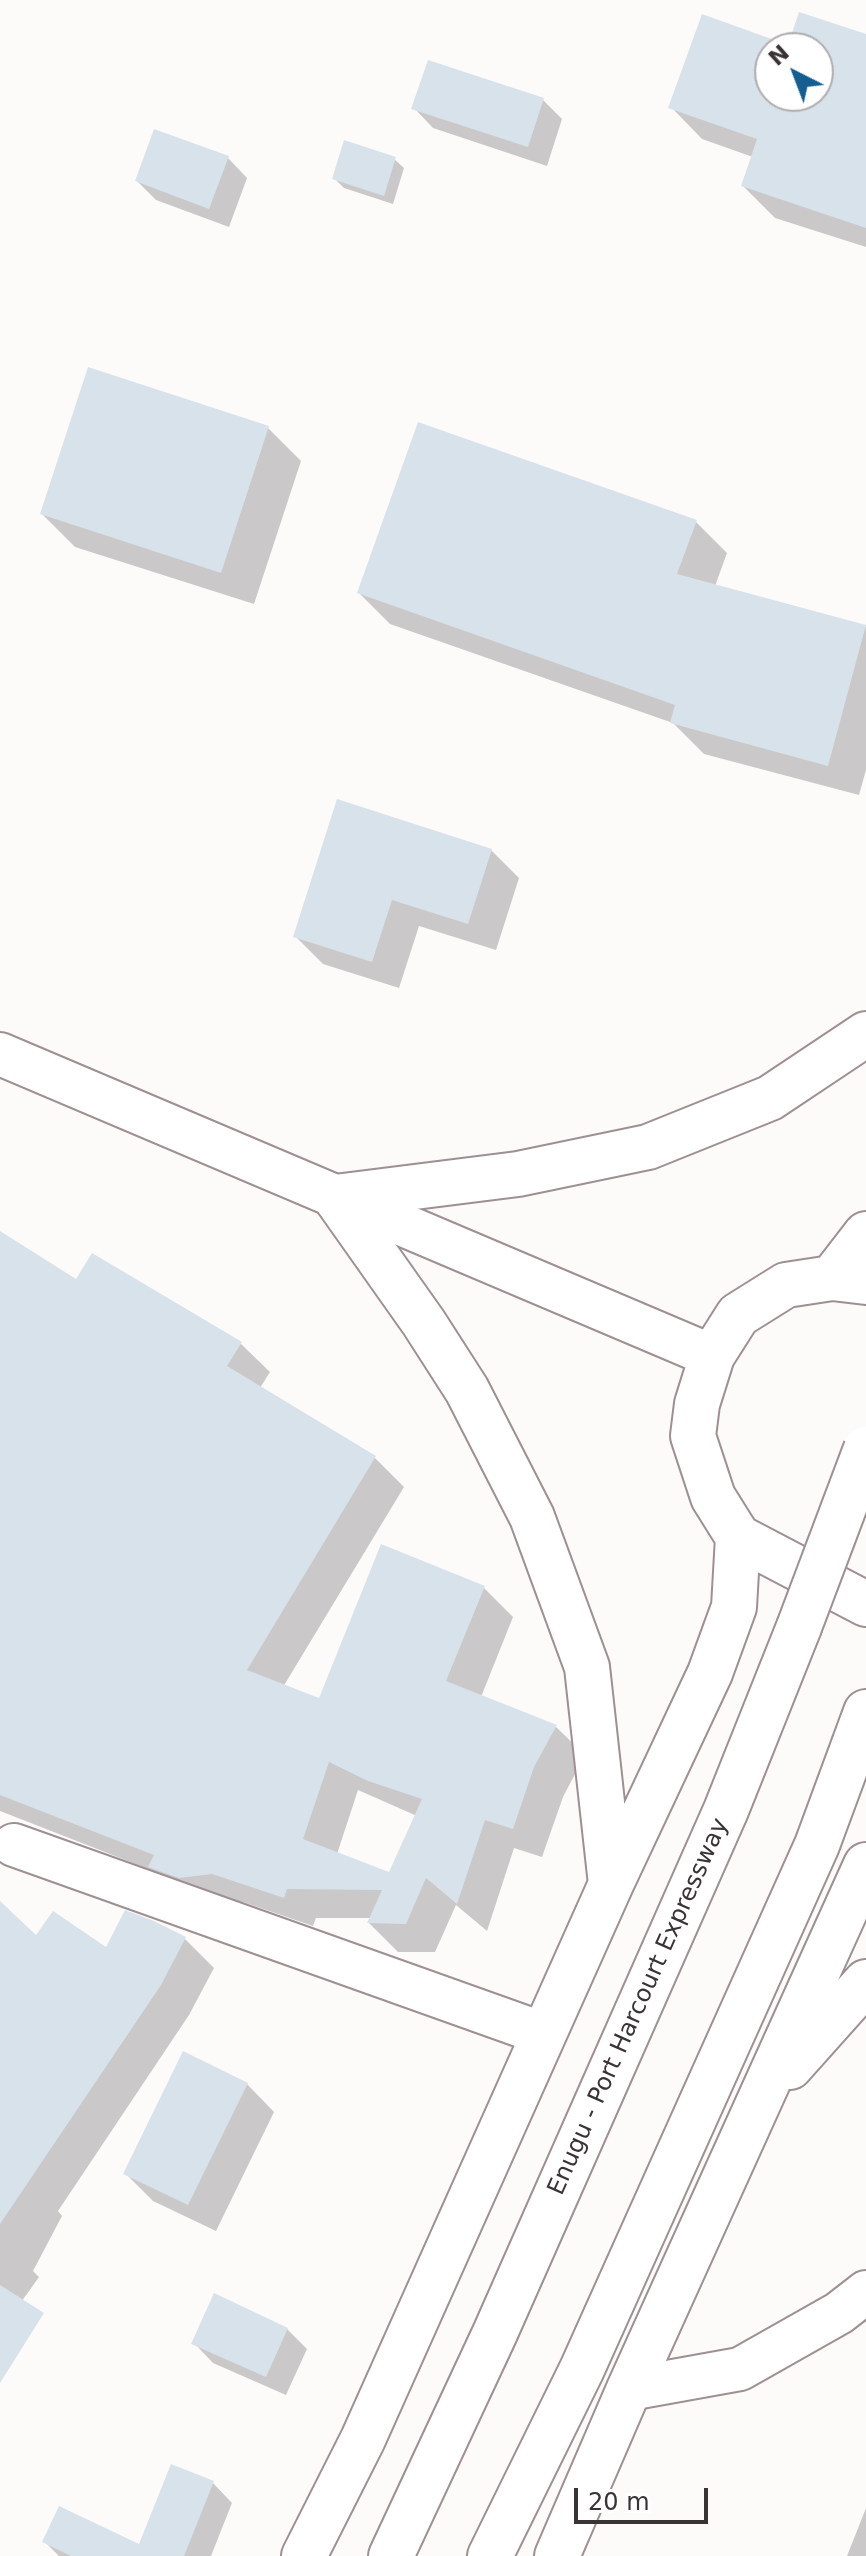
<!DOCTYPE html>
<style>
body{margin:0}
#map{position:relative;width:866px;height:2556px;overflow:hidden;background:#fdfafa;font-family:"DejaVu Sans",sans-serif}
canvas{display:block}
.north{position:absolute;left:754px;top:32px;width:80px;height:80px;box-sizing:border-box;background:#fff;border:2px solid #b0adae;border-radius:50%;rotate:318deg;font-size:22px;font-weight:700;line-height:32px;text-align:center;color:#393334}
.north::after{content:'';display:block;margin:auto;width:28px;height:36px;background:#155e92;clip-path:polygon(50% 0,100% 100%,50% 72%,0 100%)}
.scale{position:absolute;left:574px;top:2488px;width:134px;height:36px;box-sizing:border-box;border:4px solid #393334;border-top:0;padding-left:10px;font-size:24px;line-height:28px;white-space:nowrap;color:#393334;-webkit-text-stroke:6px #fff;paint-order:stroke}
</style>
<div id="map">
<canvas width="866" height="2556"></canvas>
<div class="north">N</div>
<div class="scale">20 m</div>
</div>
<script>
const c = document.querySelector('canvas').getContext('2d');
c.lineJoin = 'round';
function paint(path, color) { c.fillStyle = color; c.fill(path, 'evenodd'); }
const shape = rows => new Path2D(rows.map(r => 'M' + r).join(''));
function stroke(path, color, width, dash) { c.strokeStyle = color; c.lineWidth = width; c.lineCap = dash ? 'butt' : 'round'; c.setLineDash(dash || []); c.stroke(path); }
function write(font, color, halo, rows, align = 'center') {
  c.font = font + ' "DejaVu Sans",sans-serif'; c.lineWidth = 7; c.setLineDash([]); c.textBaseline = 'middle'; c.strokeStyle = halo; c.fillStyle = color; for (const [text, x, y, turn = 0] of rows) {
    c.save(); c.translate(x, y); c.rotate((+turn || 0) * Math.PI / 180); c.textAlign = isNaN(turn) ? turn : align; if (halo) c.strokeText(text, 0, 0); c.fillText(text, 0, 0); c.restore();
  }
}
const shadow = shape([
 [703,17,790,47,866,36,866,247,775,218,743,186,753,157,702,139,671,107],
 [770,48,818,48,818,96,770,96],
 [543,100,562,119,547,166,433,128,414,108],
 [228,158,247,178,229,227,156,200,137,181],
 [394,159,404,168,393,204,344,188,334,178],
 [268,428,301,461,254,604,75,547,42,514],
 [696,522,727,553,715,586,866,627,866,770,859,795,704,754,673,723,390,624,359,593],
 [491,850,519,878,496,950,419,926,399,988,323,964,296,937],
 [0,1234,77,1282,240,1343,270,1372,260,1388,375,1458,404,1487,283,1687,320,1701,484,1588,513,1617,481,1697,555,1726,585,1755,563,1797,542,1857,514,1848,487,1931,456,1905,435,1952,398,1952,369,1923,371,1918,316,1918,313,1926,243,1902,210,1907,180,1896,156,1872,0,1811],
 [358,1790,417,1816,390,1875,337,1854],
 [0,1904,37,1938,107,1950,185,1939,214,1968,189,2015,58,2211,62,2216,33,2271,39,2277,4,2326,0,2323],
 [247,2084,274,2112,216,2231,153,2201,125,2173],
 [287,2329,307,2349,286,2395,213,2363,194,2343],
 [213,2483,232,2503,211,2556,59,2556,45,2542,140,2546],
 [866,2508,866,2556,847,2556]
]);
const building = shape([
 [799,12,866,34,866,228,741,186,757,139,668,108,702,14,788,45],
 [770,48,818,48,818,96,770,96],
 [428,60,544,98,528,147,411,109],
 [154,129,229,156,209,209,135,181],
 [344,140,396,157,384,196,332,179],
 [88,367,269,426,221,573,40,514],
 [418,422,697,520,677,574,866,625,828,766,670,723,675,705,357,593],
 [337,799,492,849,468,924,392,900,372,962,293,937],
 [0,1231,76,1279,92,1253,242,1342,227,1366,376,1456,247,1670,319,1698,381,1544,485,1586,446,1681,557,1725,534,1767,513,1829,485,1820,457,1904,426,1878,406,1924,367,1923,382,1890,287,1889,284,1898,212,1874,179,1878,148,1867,154,1855,0,1795],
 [329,1762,368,1781,422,1799,389,1872,303,1839],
 [0,1901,36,1935,53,1911,106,1947,125,1910,154,1921,186,1937,161,1985,0,2224],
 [183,2051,248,2083,188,2205,123,2174],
 [0,2285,44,2313,0,2383],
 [214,2293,288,2328,266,2377,191,2344],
 [171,2464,214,2481,184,2556,71,2556,42,2542,59,2506,139,2544]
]);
const minor = shape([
 [0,1054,712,1356],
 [14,1845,544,2034],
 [629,2389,740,2369,839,2313,866,2292]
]);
const primary = shape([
 [832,1278,866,1234],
 [866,1282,832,1278,786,1285,738,1315,712,1356,697,1404,693,1436,713,1497,738,1537,866,1604],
 [611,1884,587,1667,532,1517,467,1390,424,1323,335,1197,518,1174,648,1147,770,1098,866,1034],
 [790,2067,866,1982],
 [304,2556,363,2439,611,1884,710,1673,734,1607,738,1537],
 [557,2556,629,2389,866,1865]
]);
const trunk = shape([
 [391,2556,495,2333,726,1810,799,1627],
 [490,2556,582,2369,817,1845,866,1712]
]);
const trunkBridge = shape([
 [799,1627,866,1449]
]);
const streetNames = [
 ["Enugu - Port Harcourt Expressway",639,2007,-66]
];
paint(shadow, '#0003');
paint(building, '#d7e2eb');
stroke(minor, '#9e9092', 46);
stroke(primary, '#9e9092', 48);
stroke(trunk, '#9e9092', 48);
stroke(minor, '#fff', 42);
stroke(primary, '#fff', 44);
stroke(trunk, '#fff', 44);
stroke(trunkBridge, '#9e9092', 48, []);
stroke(trunkBridge, '#fff', 44);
write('24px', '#393334', '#fff', streetNames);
</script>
